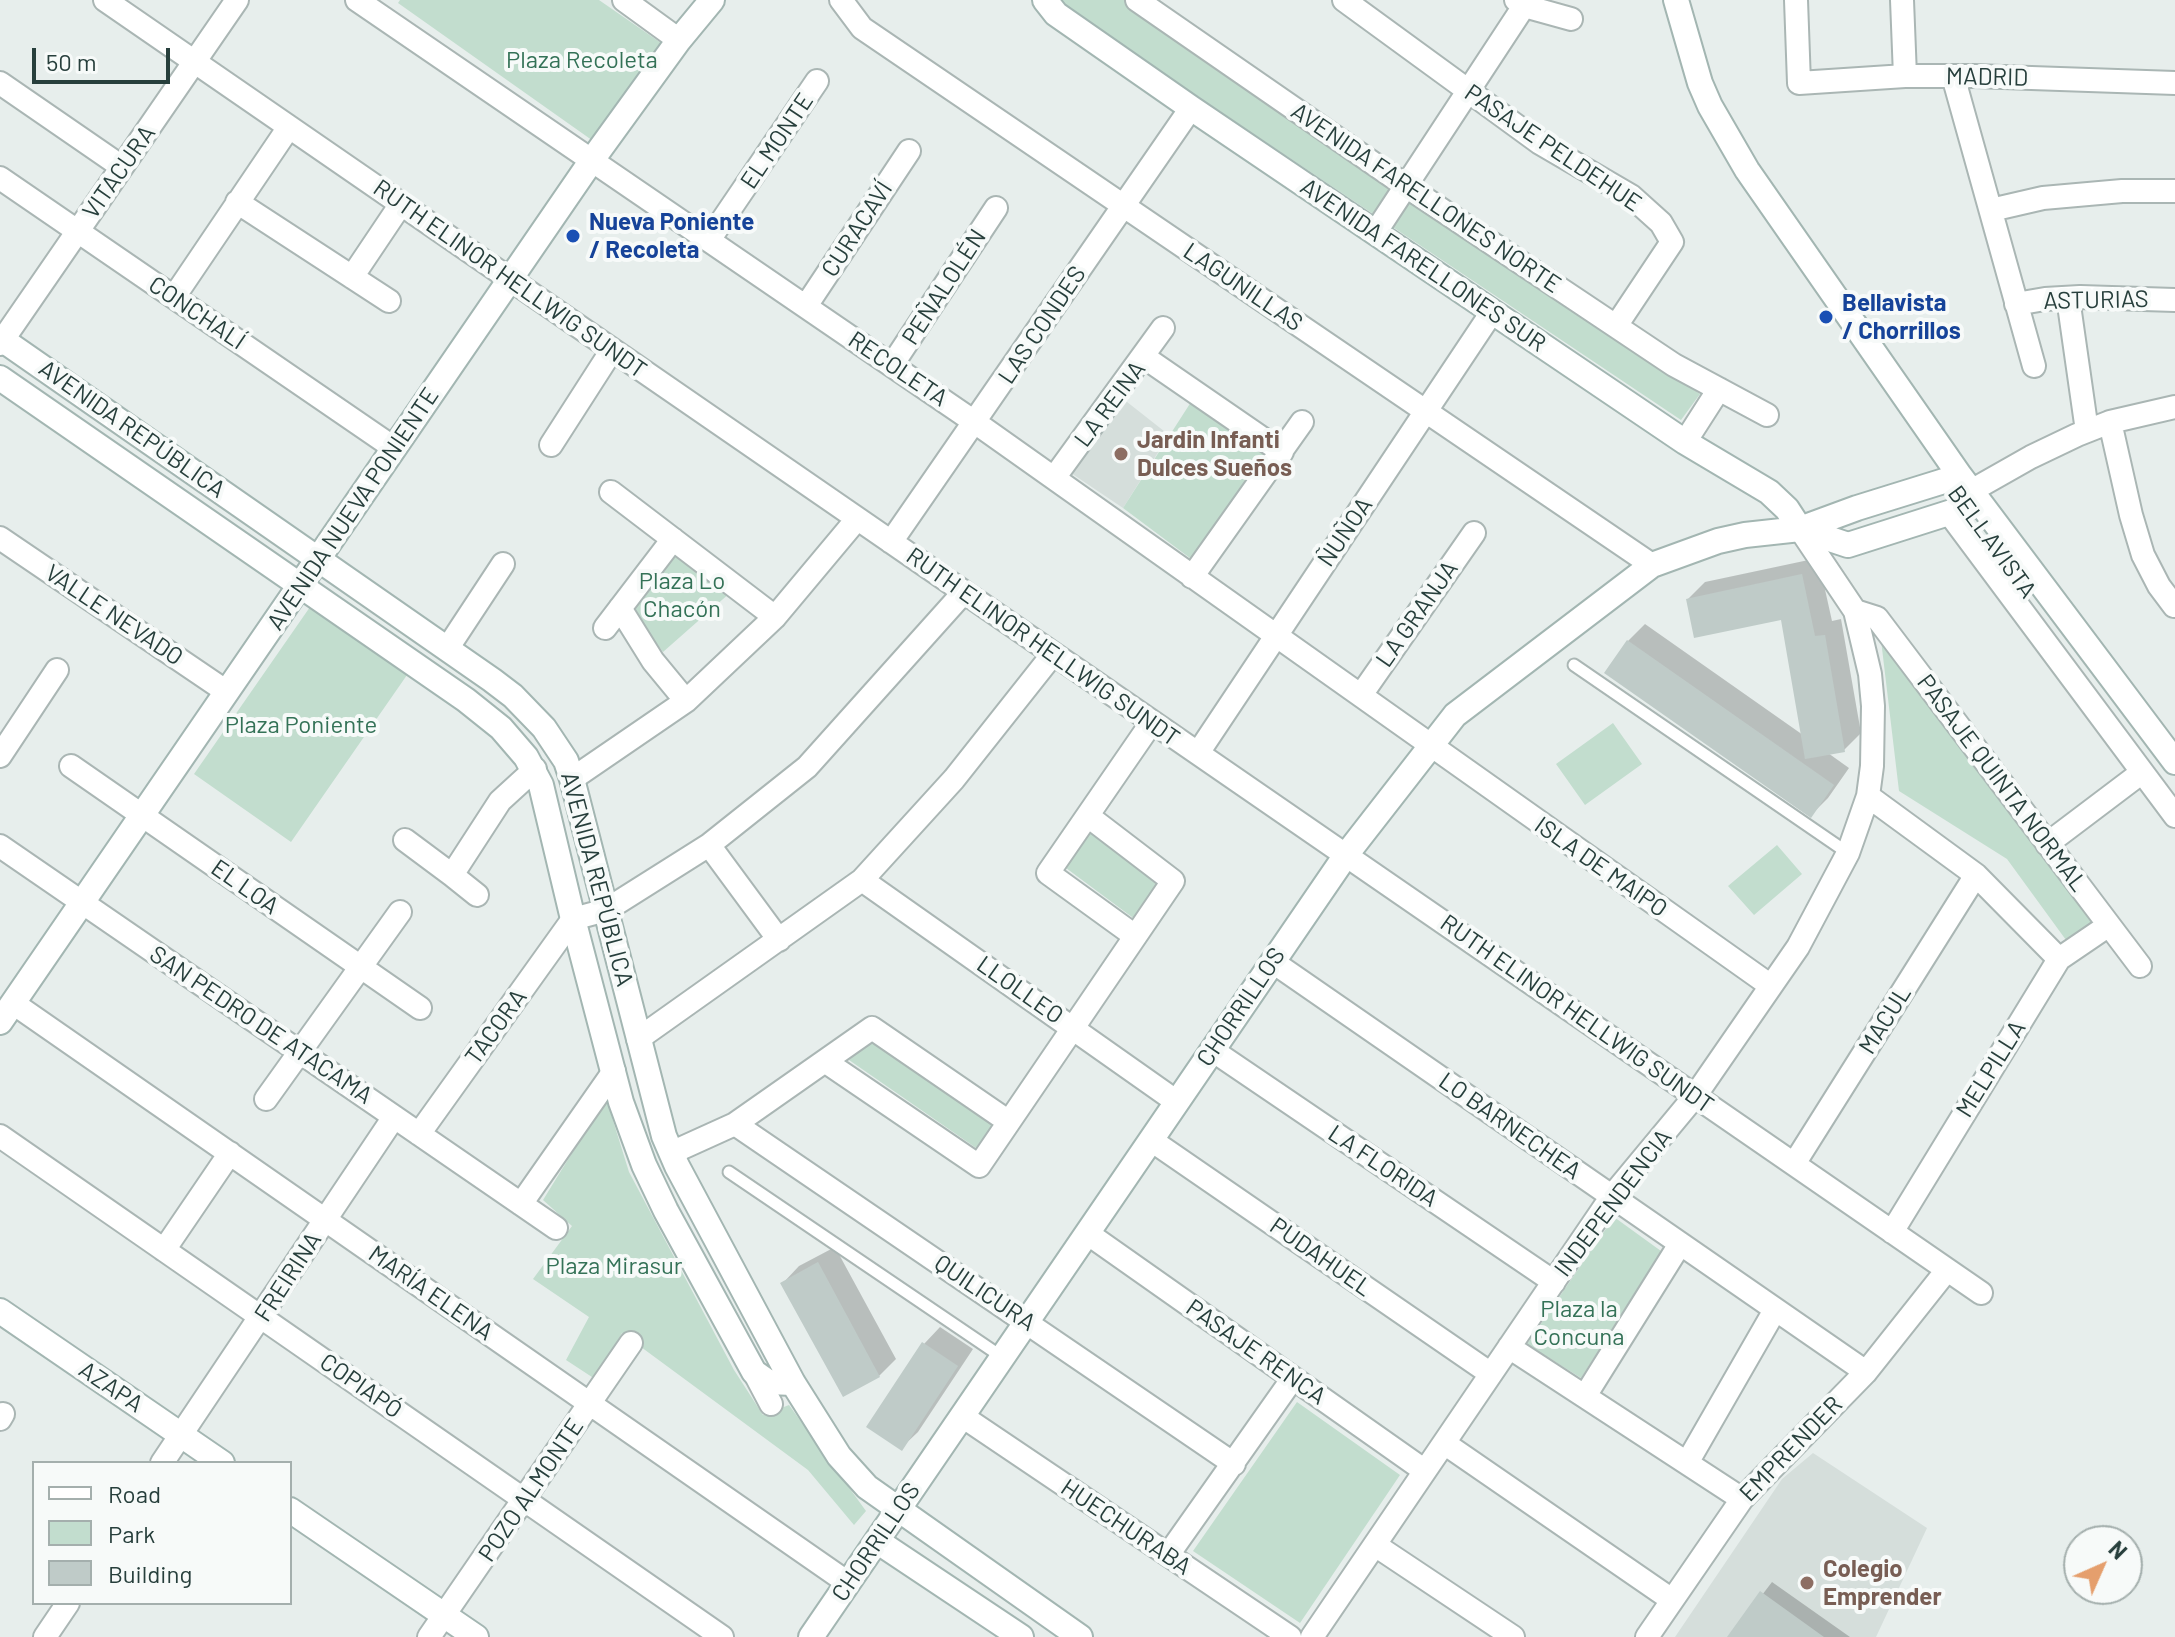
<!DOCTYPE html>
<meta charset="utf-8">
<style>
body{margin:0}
#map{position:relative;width:2175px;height:1637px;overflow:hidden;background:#e7eeec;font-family:Barlow,sans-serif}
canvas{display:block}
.legend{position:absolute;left:32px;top:1461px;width:260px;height:144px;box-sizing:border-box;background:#f7faf9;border:2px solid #a4afad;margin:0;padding:10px 14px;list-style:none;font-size:24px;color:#273f3c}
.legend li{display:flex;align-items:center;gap:16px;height:40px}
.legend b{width:40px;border:2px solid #a4afad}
.north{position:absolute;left:2063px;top:1525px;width:80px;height:80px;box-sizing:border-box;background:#f7faf9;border:2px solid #a4afad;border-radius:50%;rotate:45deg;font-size:22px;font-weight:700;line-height:32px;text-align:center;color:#273f3c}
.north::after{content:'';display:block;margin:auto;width:28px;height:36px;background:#e59f6d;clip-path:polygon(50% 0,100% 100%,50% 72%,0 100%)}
.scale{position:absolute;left:32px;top:48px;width:138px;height:36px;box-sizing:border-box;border:4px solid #273f3c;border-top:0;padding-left:10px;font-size:24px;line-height:28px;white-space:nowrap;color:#273f3c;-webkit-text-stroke:6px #f7faf9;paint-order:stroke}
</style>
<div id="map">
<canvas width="2175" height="1637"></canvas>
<ul class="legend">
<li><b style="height:10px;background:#fff"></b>Road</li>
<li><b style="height:22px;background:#c2ddce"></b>Park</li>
<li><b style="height:22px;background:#bfcbc8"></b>Building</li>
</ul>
<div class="north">N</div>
<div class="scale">50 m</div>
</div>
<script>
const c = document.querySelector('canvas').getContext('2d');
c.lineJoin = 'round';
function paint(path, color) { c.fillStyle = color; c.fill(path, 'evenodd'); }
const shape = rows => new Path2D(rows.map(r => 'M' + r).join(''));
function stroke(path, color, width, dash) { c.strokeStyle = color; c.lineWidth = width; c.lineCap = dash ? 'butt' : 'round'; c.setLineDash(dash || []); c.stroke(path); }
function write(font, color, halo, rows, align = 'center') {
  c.font = font + ' Barlow,sans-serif'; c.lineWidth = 8; c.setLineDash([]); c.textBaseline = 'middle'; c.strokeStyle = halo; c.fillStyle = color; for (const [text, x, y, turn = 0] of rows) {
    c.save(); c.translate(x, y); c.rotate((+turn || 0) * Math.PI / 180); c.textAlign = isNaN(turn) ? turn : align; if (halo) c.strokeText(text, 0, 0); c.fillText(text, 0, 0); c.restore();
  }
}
const built = shape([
 [1122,398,1169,435,1123,508,1071,473],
 [1813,1453,1927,1528,1876,1637,1675,1637,1782,1479]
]);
const green = shape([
 [400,0,599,0,664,45,596,143,398,3],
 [1058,0,1129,0,1700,394,1681,420,1067,9],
 [1191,402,1270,453,1198,564,1123,508],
 [676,551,731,592,663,652,631,610],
 [310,607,407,675,291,842,194,774],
 [1881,640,2094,922,2066,940,2007,859,1899,791],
 [1613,723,1642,764,1585,805,1556,764],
 [1091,829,1161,882,1136,920,1066,868],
 [1777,845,1802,874,1754,915,1728,886],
 [872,1034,996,1123,979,1150,849,1060],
 [606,1098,629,1172,734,1370,763,1415,789,1405,866,1511,854,1525,808,1470,622,1333,595,1379,566,1360,589,1317,533,1279,572,1226,543,1200],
 [1614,1217,1661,1251,1581,1378,1527,1344],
 [1297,1402,1400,1475,1300,1623,1193,1551]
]);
const shadow = shape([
 [1818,558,1832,621,1841,619,1861,733,1844,750,1828,753,1849,768,1828,798,1811,815,1606,673,1628,641,1645,624,1803,735,1783,617,1688,599,1705,582],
 [835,1247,896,1359,879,1376,783,1283,799,1266],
 [940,1327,973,1349,918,1432,901,1448,924,1344],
 [1772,1582,1850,1637,1730,1637]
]);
const building = shape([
 [1802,574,1815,636,1825,635,1845,752,1805,759,1781,620,1694,638,1686,599],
 [1627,640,1834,785,1811,818,1604,673],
 [818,1262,880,1377,843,1397,780,1283],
 [922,1342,958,1366,902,1451,866,1427],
 [1760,1591,1824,1637,1727,1637]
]);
const lane = shape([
 [1574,665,1848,853],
 [729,1172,1002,1357]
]);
const street = shape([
 [105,0,1981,1293],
 [357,0,976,423,1771,986],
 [624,0,679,40],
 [841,0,862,28,1652,565],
 [1137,0,1406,186,1674,365,1767,415],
 [1344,0,1540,143,1631,196,1661,223,1672,242,1616,326],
 [1516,0,1524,6,1571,19],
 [1796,0,1799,83,1905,76,1974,76,2175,83],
 [1902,0,1905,76],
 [1953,76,2034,366],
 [0,83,122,167],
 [0,178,394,448],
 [237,202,389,301],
 [1991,210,2043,198,2122,191,2175,191],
 [1375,233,1524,6],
 [709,240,817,81],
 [352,277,401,204],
 [174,297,289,127],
 [2068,298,2087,431],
 [2016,304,2045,299,2080,297,2175,300],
 [806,306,909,151],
 [0,344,237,0],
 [1144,357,1282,452],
 [892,365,996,208],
 [2110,422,2131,515,2143,555,2159,586,2174,606],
 [1685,442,1719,389],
 [551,445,612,350],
 [1054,478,1163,328],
 [1971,491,2031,457,2077,435,2110,422,2175,407],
 [611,492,775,617],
 [1949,513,2175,816],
 [0,538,227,692],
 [891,542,1191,108],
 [1192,577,1302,422],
 [620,608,653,661,686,701],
 [1855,611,1877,618,2140,966],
 [605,628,673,539],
 [447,649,503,564],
 [1361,695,1474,533],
 [1198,753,1492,312],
 [0,756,57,670],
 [71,766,420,1008],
 [572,779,686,701,775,617,857,519],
 [1868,796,1976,875,2059,959],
 [405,840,452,875,500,801,535,769],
 [2047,844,2141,773],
 [709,845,779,940],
 [0,846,556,1228],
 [452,875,477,895],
 [862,880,1177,1102],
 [1135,936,1048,873,1152,722],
 [1273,962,1866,1372],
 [13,1003,848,1583],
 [638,1039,862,880,954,779,1053,654],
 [1212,1050,1554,1282],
 [826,1062,979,1166,1173,881,1088,816],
 [266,1099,400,912],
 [735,1124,1234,1464],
 [419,1134,573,919,606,910,709,845,807,767,964,592],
 [0,1136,722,1637],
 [1151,1140,1491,1374],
 [671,1153,735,1124,872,1028,1009,1122],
 [1794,1164,1976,875],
 [521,1204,614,1071],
 [1892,1232,2059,959,2109,925],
 [1087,1233,1425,1471],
 [164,1250,230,1153],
 [1509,1347,1742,1499],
 [752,1368,771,1404],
 [1585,1396,1680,1244],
 [962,1416,1290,1637],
 [0,1419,3,1414],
 [1444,1443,1672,1600],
 [162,1463,394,1117],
 [1687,1463,1775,1310],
 [1375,1545,1513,1637],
 [1168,1555,1293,1378],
 [45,1637,68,1603],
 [429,1637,631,1343],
 [1312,1637,1612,1196,1695,1096,1771,986,1798,947,1848,853,1868,796,1872,766,1873,706,1870,674,1855,611,1800,529],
 [1647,1637,1742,1499,1866,1372,1947,1270]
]);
const secondary = shape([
 [1045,0,1056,14,1191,108,1685,442,1769,492,1787,509,1800,529],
 [1676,0,1700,83,1710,106,1747,170,1960,476,2175,762],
 [0,338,492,680,513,696,544,728,566,761,572,779,664,1136,677,1166,793,1383,839,1456,867,1487,1080,1637],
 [0,378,466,700,501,728,526,757,541,785,573,919,621,1102,644,1165,666,1211,754,1372,768,1382,793,1383],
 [1800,529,1848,545,1980,503],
 [0,1022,592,160,679,40,712,0],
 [0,1311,222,1463],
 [290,1510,476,1637],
 [877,1541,1021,1637],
 [811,1637,1346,855,1455,715,1652,565,1718,541,1745,535,1800,529,1857,508,1960,476]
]);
const markers = [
 [573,236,8,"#1a4fb4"],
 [1826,317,8,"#1a4fb4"],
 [1121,454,8,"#8d6e63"],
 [1807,1583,8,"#8d6e63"]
];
const parkNames = [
 ["Plaza Recoleta",582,60],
 ["Plaza Lo",682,581],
 ["Chacón",682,609],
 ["Plaza Poniente",301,725],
 ["Plaza Mirasur",614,1266],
 ["Plaza la",1579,1309],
 ["Concuna",1579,1337]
];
const streetNames = [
 ["MADRID",1987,77,1],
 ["EL MONTE",777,141,-56],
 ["PASAJE PELDEHUE",1553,148,34],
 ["VITACURA",119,172,-55],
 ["AVENIDA FARELLONES NORTE",1426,198,34],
 ["CURACAVÍ",857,229,-57],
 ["AVENIDA FARELLONES SUR",1423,265,34],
 ["RUTH ELINOR HELLWIG SUNDT",510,279,35],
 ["PEÑALOLÉN",944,287,-57],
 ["LAGUNILLAS",1243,287,34],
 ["ASTURIAS",2096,300,-1],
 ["CONCHALÍ",197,313,34],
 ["LAS CONDES",1042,325,-56],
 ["RECOLETA",898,369,34],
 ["LA REINA",1110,404,-53],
 ["AVENIDA REPÚBLICA",132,429,35],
 ["AVENIDA NUEVA PONIENTE",353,509,-56],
 ["ÑUÑOA",1345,532,-56],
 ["BELLAVISTA",1992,542,54],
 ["LA GRANJA",1417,614,-55],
 ["VALLE NEVADO",114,615,34],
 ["RUTH ELINOR HELLWIG SUNDT",1043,647,35],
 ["PASAJE QUINTA NORMAL",2002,783,53],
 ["ISLA DE MAIPO",1601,867,35],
 ["AVENIDA REPÚBLICA",597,879,75],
 ["EL LOA",245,887,35],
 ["LLOLLEO",1020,990,35],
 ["CHORRILLOS",1241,1007,-56],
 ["RUTH ELINOR HELLWIG SUNDT",1577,1014,35],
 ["MACUL",1885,1020,-58],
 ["SAN PEDRO DE ATACAMA",261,1025,34],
 ["TACORA",496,1027,-54],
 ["MELPILLA",1991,1069,-58],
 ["LO BARNECHEA",1510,1126,35],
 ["LA FLORIDA",1383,1166,34],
 ["INDEPENDENCIA",1613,1203,-53],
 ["PUDAHUEL",1321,1257,35],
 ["FREIRINA",288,1277,-57],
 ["MARÍA ELENA",431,1293,35],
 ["QUILICURA",985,1293,34],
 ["PASAJE RENCA",1256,1352,35],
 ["COPIAPÓ",361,1386,35],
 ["AZAPA",111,1387,34],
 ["EMPRENDER",1791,1449,-46],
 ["POZO ALMONTE",531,1490,-56],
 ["HUECHURABA",1126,1527,34],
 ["CHORRILLOS",876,1542,-56]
];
const transitNames = [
 ["Nueva Poniente",589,222],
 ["/ Recoleta",589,250],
 ["Bellavista",1842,303],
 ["/ Chorrillos",1842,331]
];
const educationNames = [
 ["Jardin Infanti",1137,440],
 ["Dulces Sueños",1137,468],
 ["Colegio",1823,1569],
 ["Emprender",1823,1597]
];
paint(built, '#d5dedb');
paint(green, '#c2ddce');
paint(shadow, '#0003');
paint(building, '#bfcbc8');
stroke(lane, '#aab6b4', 15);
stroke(street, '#aab6b4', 26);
stroke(secondary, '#a3b6b2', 28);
stroke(lane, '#fff', 11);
stroke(street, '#fff', 22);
stroke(secondary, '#fff', 24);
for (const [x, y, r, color] of markers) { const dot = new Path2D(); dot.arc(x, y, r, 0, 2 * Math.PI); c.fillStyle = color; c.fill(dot); stroke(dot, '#f7faf9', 3); }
write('24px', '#347257', '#f7faf9', parkNames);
write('24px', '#273f3c', '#f7faf9', streetNames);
write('bold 24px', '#164399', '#f7faf9', transitNames, 'left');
write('bold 24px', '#785e54', '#f7faf9', educationNames, 'left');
</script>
